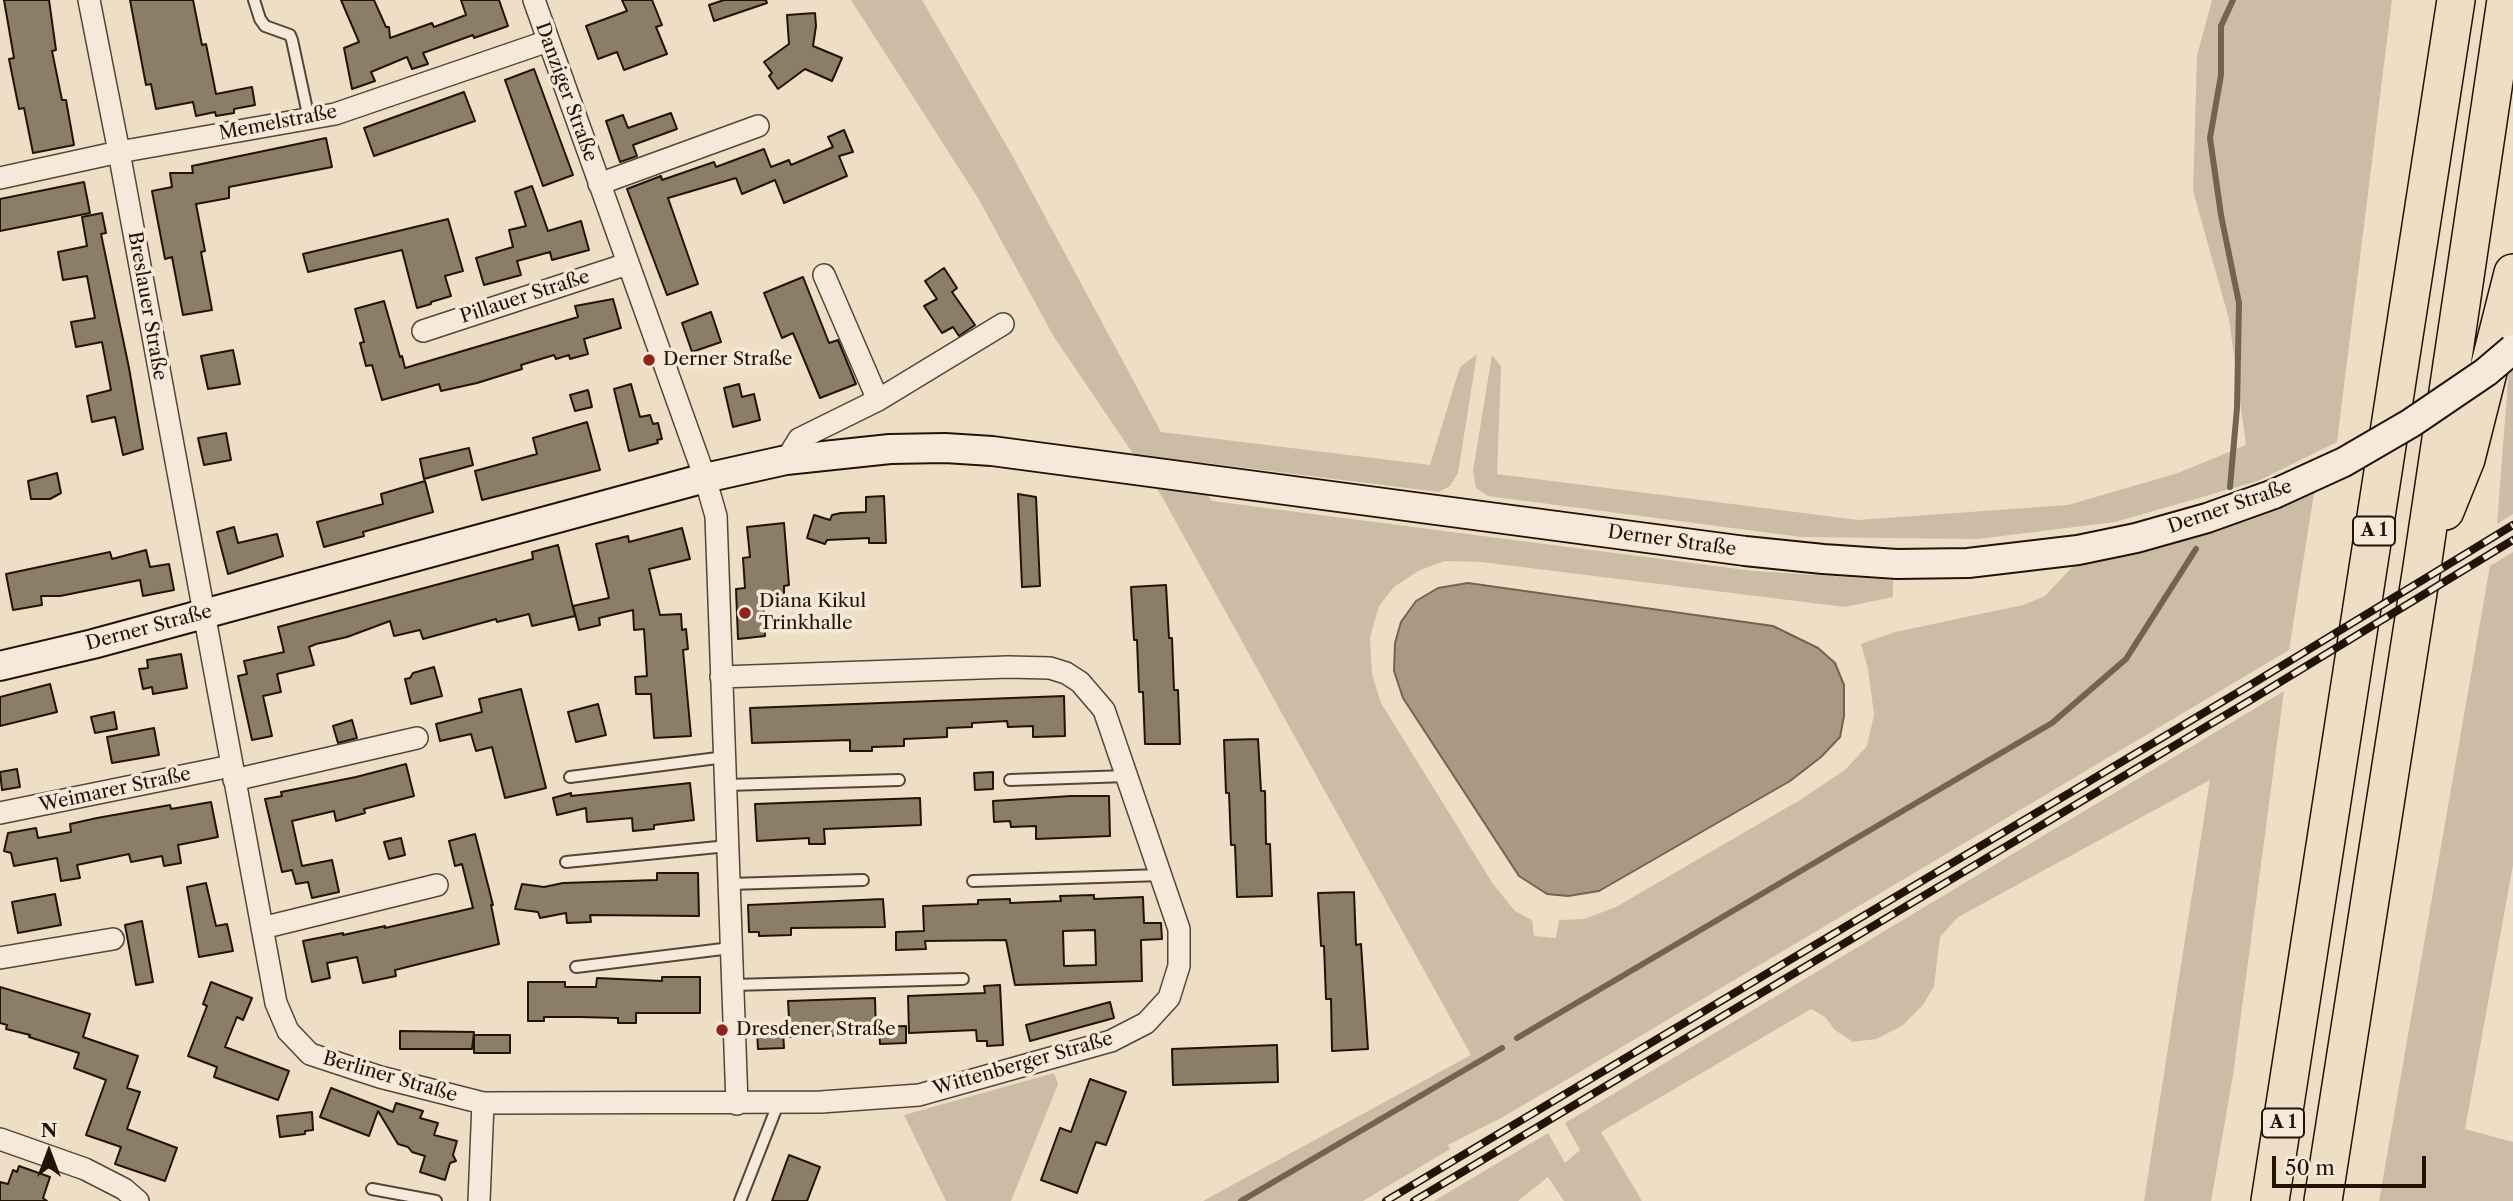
<!DOCTYPE html>
<meta charset="utf-8">
<style>
body{margin:0}
#map{position:relative;width:2513px;height:1201px;overflow:hidden;background:#efdec6;font-family:"Libre Caslon Text",serif}
canvas{display:block}
.north{position:absolute;left:14px;top:1117px;width:70px;height:70px;-webkit-text-stroke:5px #f5eada;paint-order:stroke;rotate:0deg;font-size:19px;font-weight:700;line-height:28px;text-align:center;color:#211405}
.north::after{content:'';display:block;margin:auto;width:24px;height:32px;background:#211405;clip-path:polygon(50% 0,100% 100%,50% 72%,0 100%)}
.scale{position:absolute;left:2272px;top:1156px;width:154px;height:32px;box-sizing:border-box;border:4px solid #211405;border-top:0;padding-left:9px;font-size:21px;line-height:24px;white-space:nowrap;color:#211405;-webkit-text-stroke:5px #f5eada;paint-order:stroke}
</style>
<div id="map">
<canvas width="2513" height="1201"></canvas>
<div class="north">N</div>
<div class="scale">50 m</div>
</div>
<script>
const c = document.querySelector('canvas').getContext('2d');
c.lineJoin = 'round';
function paint(path, color) { c.fillStyle = color; c.fill(path, 'evenodd'); }
const shape = rows => new Path2D(rows.map(r => 'M' + r).join(''));
function stroke(path, color, width, dash) { c.strokeStyle = color; c.lineWidth = width; c.lineCap = dash ? 'butt' : 'round'; c.setLineDash(dash || []); c.stroke(path); }
function write(font, color, halo, rows, align = 'center') {
  c.font = font + ' "Libre Caslon Text",serif'; c.lineWidth = 7; c.setLineDash([]); c.textBaseline = 'middle'; c.strokeStyle = halo; c.fillStyle = color; for (const [text, x, y, turn = 0] of rows) {
    c.save(); c.translate(x, y); c.rotate((+turn || 0) * Math.PI / 180); c.textAlign = isNaN(turn) ? turn : align; if (halo) c.strokeText(text, 0, 0); c.fillText(text, 0, 0); c.restore();
  }
}
const green = shape([
 [851,0,922,0,1012,155,1161,432,1430,465,1460,367,1477,354,1458,473,1450,486,1439,492,1182,460,1212,501,1754,571,1893,580,1893,597,1845,607,1481,562,1445,561,1420,570,1394,587,1379,606,1370,637,1372,674,1381,703,1493,884,1515,911,1532,920,1534,936,1556,938,1559,920,1584,919,1616,907,1800,800,1846,769,1867,746,1874,715,1868,669,1861,644,1895,632,2023,605,2045,596,2075,564,2315,487,2289,650,1573,1076,1501,1118,1448,1145,1450,1149,1363,1201,1203,1201,1471,1055,1161,495,1054,337,978,198],
 [2212,0,2392,0,2337,442,2258,481,2115,522,1978,539,1801,537,1488,496,1476,488,1473,471,1492,355,1501,366,1497,474,1858,520,2068,505,2178,473,2246,445,2229,319,2193,191,2197,56],
 [2513,366,2513,514,2497,524,2509,369],
 [2513,552,2513,865,2465,1129,2513,1142,2513,1201,2379,1201,2490,566],
 [2284,691,2233,1075,2211,1201,2144,1201,2210,780,1958,917,1940,937,1934,986,1923,1005,1902,1026,1876,1039,1853,1042,1835,1030,1825,1017,1811,1009,1601,1132,1642,1201,1564,1201,1548,1177,1518,1201,1434,1201,1548,1133,1565,1163,1580,1150,1565,1123],
 [1054,1073,1058,1084,1011,1201,946,1201,904,1115]
]);
const water = shape([
 [1468,583,1773,626,1818,648,1835,663,1844,685,1844,716,1840,737,1821,757,1790,781,1599,891,1568,896,1547,894,1519,876,1403,698,1394,671,1395,643,1401,622,1416,601,1438,588,1468,583]
]);
const stream = shape([
 [2230,487,2237,408,2239,303,2221,215,2210,138,2221,75,2221,26,2233,0],
 [1517,1038,2052,723,2126,659,2196,549],
 [1241,1201,1502,1048]
]);
const building = shape([
 [4,0,49,0,56,50,52,51,62,100,66,100,74,145,33,153,24,108,19,109,9,59,14,58,4,0],
 [130,0,193,0,202,45,206,44,216,94,252,87,255,105,234,109,234,113,216,116,215,112,196,116,193,102,156,109,151,84,146,85,130,0],
 [341,0,374,0,386,27,389,27,390,38,432,23,434,27,466,15,461,0,499,0,508,26,474,38,473,35,423,53,428,64,412,69,407,57,371,72,375,81,352,89,344,48,359,42,341,0],
 [622,0,652,0,662,25,656,27,667,54,624,70,617,52,598,59,586,26,627,11,622,0],
 [724,0,766,0,767,3,714,21,709,5,724,0],
 [815,13,816,26,813,46,842,58,832,81,805,69,778,89,769,76,772,73,764,62,789,44,787,15,815,13],
 [534,69,573,175,543,186,505,80,534,69],
 [464,92,475,121,374,156,364,128,464,92],
 [671,113,677,129,633,145,637,156,620,162,606,121,623,115,628,128,671,113],
 [844,130,853,152,839,156,847,176,784,203,775,180,742,194,736,178,668,198,698,284,667,295,627,189,661,176,662,180,714,162,716,167,764,149,771,167,789,160,791,165,833,147,828,137,844,130],
 [326,138,332,167,229,187,229,198,196,204,205,251,201,252,212,310,183,315,172,257,165,259,152,191,172,187,170,173,193,173,192,166,326,138],
 [84,182,90,213,0,231,0,199,84,182],
 [532,186,548,231,581,221,589,250,552,260,550,252,517,261,521,275,484,285,476,258,513,247,509,230,526,226,515,192,532,186],
 [102,213,106,233,101,234,129,368,143,449,123,455,115,417,92,422,87,396,111,390,102,342,76,347,71,322,95,318,87,276,63,280,58,252,87,246,82,217,102,213],
 [448,219,463,271,445,276,451,296,431,302,431,304,417,308,402,250,308,272,303,254,448,219],
 [944,268,957,288,952,292,975,325,959,336,953,327,942,333,924,306,937,299,925,281,944,268],
 [803,277,829,343,838,340,856,384,820,398,793,333,782,338,764,293,803,277],
 [613,299,621,328,584,339,588,354,570,359,569,355,556,359,554,355,521,365,522,369,477,383,441,391,439,384,382,400,372,365,366,366,360,343,364,342,355,309,384,301,400,357,402,356,405,368,578,317,575,306,613,299],
 [711,312,721,342,692,352,682,323,711,312],
 [233,350,240,384,208,389,201,356,233,350],
 [631,384,640,417,650,415,653,424,658,423,662,439,657,440,658,443,629,451,614,389,631,384],
 [739,384,742,397,754,394,760,420,733,427,724,388,739,384],
 [588,390,592,407,575,411,570,395,588,390],
 [587,422,600,470,482,500,475,471,537,454,533,438,587,422],
 [226,433,231,460,204,465,198,438,226,433],
 [469,448,473,465,424,479,420,459,469,448],
 [57,473,61,493,50,499,31,499,28,481,57,473],
 [425,481,433,512,363,532,364,536,324,547,317,522,383,504,381,494,425,481],
 [1018,494,1036,497,1040,586,1022,587,1018,494],
 [884,496,886,543,869,543,869,538,827,540,825,544,807,538,814,515,830,520,832,515,841,513,866,512,866,497,884,496],
 [784,523,789,585,784,586,784,595,763,596,765,636,738,639,736,589,745,588,743,558,750,557,747,527,784,523],
 [234,527,238,543,277,534,283,556,228,574,217,532,234,527],
 [682,528,690,559,649,569,660,615,681,614,682,630,686,629,688,649,683,650,691,736,654,738,651,694,636,694,635,677,647,676,644,629,634,630,633,610,599,618,600,625,579,630,573,606,609,598,596,544,628,536,629,542,682,528],
 [558,545,575,616,532,626,529,614,497,622,496,619,423,639,420,630,394,636,390,621,347,637,316,644,309,647,314,665,277,674,281,692,263,696,272,736,252,740,238,676,247,674,244,661,284,652,278,627,533,559,532,552,558,545],
 [146,550,150,567,169,564,174,590,143,596,140,580,60,596,41,596,42,605,13,610,6,574,110,552,112,559,146,550],
 [1166,585,1169,638,1172,638,1174,690,1178,690,1180,744,1145,744,1143,692,1139,692,1137,640,1134,640,1131,587,1166,585],
 [181,654,187,688,153,694,152,687,143,689,139,669,148,668,147,660,181,654],
 [434,667,442,696,411,704,405,679,410,678,413,673,434,667],
 [50,684,57,712,0,726,0,697,50,684],
 [521,689,546,788,505,798,492,747,476,751,471,734,440,741,436,724,482,712,479,699,521,689],
 [1064,696,1065,736,1033,737,1033,726,1008,727,1007,721,972,723,972,727,947,728,947,737,904,739,904,746,872,747,872,751,850,751,850,740,752,743,750,708,1064,696],
 [598,704,606,735,576,742,568,712,598,704],
 [114,712,117,729,95,733,91,717,114,712],
 [352,720,357,738,338,743,333,726,352,720],
 [154,728,159,755,112,763,107,737,154,728],
 [1258,739,1261,791,1265,791,1266,844,1270,844,1272,896,1237,897,1235,845,1231,845,1229,793,1226,793,1224,740,1258,739],
 [406,764,414,796,364,809,365,813,336,821,334,811,292,821,302,866,332,860,339,892,312,898,308,882,296,884,292,870,282,872,265,799,282,796,281,792,356,777,406,764],
 [17,769,20,787,2,790,0,772,17,769],
 [993,772,993,789,975,790,974,773,993,772],
 [690,783,694,820,654,825,654,829,633,831,632,818,587,822,586,808,557,815,553,798,571,793,571,796,690,783],
 [1071,796,1109,796,1110,836,1036,839,1036,826,1011,827,1010,821,994,822,993,801,1071,796],
 [920,798,921,825,824,829,825,844,809,844,809,838,757,841,755,804,920,798],
 [211,802,218,837,178,845,181,863,164,866,162,856,131,862,129,854,77,865,80,878,61,881,57,858,14,866,11,853,4,851,8,833,36,828,38,838,71,832,70,824,97,818,170,805,171,809,211,802],
 [475,834,493,905,491,905,499,944,395,970,396,976,363,983,357,957,327,963,330,978,312,982,303,941,343,933,343,935,385,926,385,928,473,908,462,864,455,866,449,841,475,834],
 [401,838,405,855,389,859,384,842,401,838],
 [657,873,698,873,699,916,590,915,591,922,567,923,566,913,540,918,538,912,515,909,522,884,544,887,563,883,657,880,657,873],
 [206,883,216,926,227,924,233,951,199,957,187,887,206,883],
 [1354,892,1356,945,1361,944,1368,1049,1332,1051,1331,999,1326,999,1324,946,1321,946,1318,893,1354,892],
 [55,894,61,925,18,933,12,902,55,894],
 [1094,895,1094,899,1143,897,1144,923,1161,923,1162,939,1141,940,1142,981,1015,985,1006,940,925,941,926,949,896,950,896,932,924,931,923,906,978,904,978,900,1010,899,1010,903,1061,901,1060,896,1094,895],
 [1095,930,1096,965,1064,966,1063,931,1095,930],
 [883,899,885,927,791,928,791,935,759,936,759,932,749,932,748,905,883,899],
 [142,921,153,982,136,985,125,925,142,921],
 [662,977,700,977,700,1013,636,1013,636,1023,618,1023,618,1018,580,1017,544,1017,544,1021,528,1021,528,982,565,982,565,987,596,987,597,978,662,981,662,977],
 [211,982,252,998,243,1020,237,1017,225,1047,289,1071,278,1100,214,1077,217,1067,188,1056,207,1006,203,1004,211,982],
 [1000,985,1003,1045,987,1046,987,1041,977,1041,976,1030,909,1033,908,996,985,993,984,986,1000,985],
 [0,987,90,1014,83,1037,138,1056,127,1088,140,1092,127,1129,177,1148,165,1181,115,1164,121,1147,86,1135,106,1080,74,1068,79,1053,29,1037,30,1035,6,1029,7,1025,0,1023,0,987],
 [875,998,876,1034,790,1037,788,1001,875,998],
 [1110,1002,1114,1018,1030,1041,1026,1025,1110,1002],
 [906,1026,906,1043,880,1044,879,1027,906,1026],
 [400,1031,474,1032,472,1049,400,1049,400,1031],
 [783,1031,784,1048,758,1049,757,1032,783,1031],
 [474,1035,510,1035,510,1053,474,1053,474,1035],
 [1277,1045,1278,1082,1173,1085,1172,1049,1277,1045],
 [1090,1079,1126,1092,1106,1145,1096,1142,1077,1193,1041,1180,1060,1128,1071,1132,1090,1079],
 [331,1088,393,1112,396,1103,423,1111,420,1118,438,1123,434,1135,457,1141,453,1155,456,1161,450,1163,445,1180,420,1172,425,1156,412,1152,408,1147,398,1144,378,1111,369,1136,320,1117,331,1088],
 [312,1112,313,1130,305,1131,305,1134,280,1137,277,1116,312,1112],
 [789,1155,820,1167,807,1201,772,1201,789,1155],
 [19,1166,50,1177,43,1198,47,1201,0,1201,0,1182,8,1184,13,1170,17,1172,19,1166]
]);
const lane = shape([
 [254,0,260,19,265,26,290,35,292,40,309,119],
 [570,777,725,757],
 [1010,780,1127,776],
 [726,785,899,780],
 [566,862,728,846],
 [973,881,1162,875],
 [729,884,863,880],
 [576,967,731,948],
 [732,985,963,979],
 [372,1189,436,1201],
 [740,1201,778,1104]
]);
const street = shape([
 [89,0,119,152,276,1003,288,1031,310,1054,380,1077,483,1103,821,1102,919,1095,1111,1041,1146,1023,1169,998,1179,966,1179,929,1104,710,1080,682,1066,673,1050,668,1008,667,721,677],
 [534,0,705,478,716,516,737,1104],
 [0,178,119,152,335,114,548,41],
 [599,184,758,126],
 [824,275,878,400],
 [423,331,627,264],
 [786,460,799,439,878,400,1003,324],
 [234,780,417,738],
 [0,813,231,766],
 [262,928,437,885],
 [0,958,113,939],
 [0,1139,85,1169,124,1189,138,1201],
 [479,1201,483,1103]
]);
const secondary = shape([
 [0,666,93,644,705,478,786,460,890,449,945,448,992,451,1745,551,1823,559,1897,564,1968,563,2078,550,2136,538,2207,518,2274,494]
]);
const highway = shape([
 [2445,511,2466,459,2513,273],
 [2270,1201,2456,0],
 [2323,1201,2422,567,2506,0]
]);
const rail = shape([
 [1386,1201,2247,687,2513,525],
 [1414,1201,2254,698,2513,540]
]);
const secondaryBridge = shape([
 [2274,494,2344,462,2411,423,2486,372,2513,349]
]);
const markers = [
 [649,360,7,"#8f2418"],
 [745,613,7,"#8f2418"],
 [722,1030,7,"#8f2418"]
];
const shields = [
 [2374,531,42],
 [2283,1123,42]
];
const shieldNames = [
 ["A 1",2374,531],
 ["A 1",2283,1123]
];
const streetNames = [
 ["Danziger Straße",566,92,70],
 ["Memelstraße",278,123,-11],
 ["Pillauer Straße",525,297,-18],
 ["Breslauer Straße",147,306,80],
 ["Derner Straße",2230,507,-19],
 ["Derner Straße",1672,541,8],
 ["Derner Straße",149,628,-15],
 ["Weimarer Straße",115,790,-12],
 ["Wittenberger Straße",1023,1064,-16],
 ["Berliner Straße",390,1077,16]
];
const poiNames = [
 ["Derner Straße",663,360],
 ["Diana Kikul",759,602],
 ["Trinkhalle",759,624],
 ["Dresdener Straße",736,1030]
];
paint(green, '#ccbca5');
paint(water, '#a99984');
stroke(water, '#736451', 2);
stroke(stream, '#736451', 6);
paint(building, '#8c7d69');
stroke(building, '#211405', 2);
stroke(lane, '#544635', 14);
stroke(street, '#544635', 24);
stroke(secondary, '#211405', 32);
stroke(highway, '#211405', 40);
stroke(lane, '#f5eada', 10);
stroke(street, '#f5eada', 21);
stroke(secondary, '#f5eada', 28);
stroke(highway, '#efdec6', 37);
stroke(rail, '#211405', 8);
stroke(rail, '#f5eada', 5, [16]);
stroke(secondaryBridge, '#211405', 32, []);
stroke(secondaryBridge, '#f5eada', 28);
for (const [x, y, r, color] of markers) { const dot = new Path2D(); dot.arc(x, y, r, 0, 2 * Math.PI); c.fillStyle = color; c.fill(dot); stroke(dot, '#f5eada', 2.5); }
for (const [x, y, w] of shields) { const box = new Path2D(); box.roundRect(x - w / 2, y - 14.5, w, 29, 5); c.fillStyle = '#f5eada'; c.fill(box); stroke(box, '#211405', 2); }
write('bold 18px', '#211405', null, shieldNames);
write('19px', '#211405', '#f5eada', streetNames);
write('19px', '#211405', '#f5eada', poiNames, 'left');
</script>
